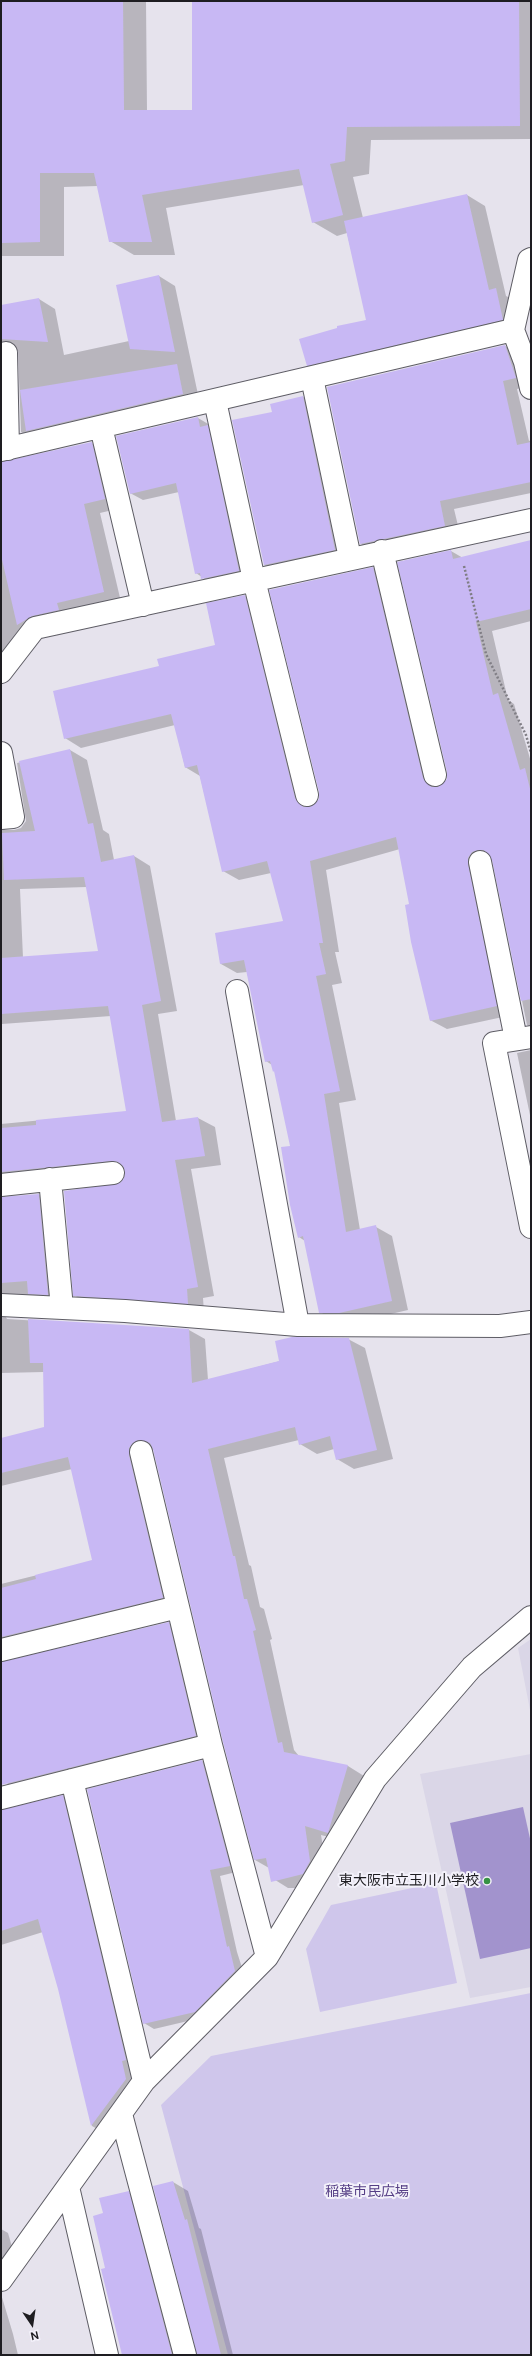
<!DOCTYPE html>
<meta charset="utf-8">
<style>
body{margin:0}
#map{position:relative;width:532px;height:2356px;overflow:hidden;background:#e6e3ed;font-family:"DM Sans",sans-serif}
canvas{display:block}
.frame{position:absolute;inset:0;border:2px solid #1e1d21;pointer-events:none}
.north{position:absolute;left:12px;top:2304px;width:40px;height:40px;-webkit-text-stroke:3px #f3f1fa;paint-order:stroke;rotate:167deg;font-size:11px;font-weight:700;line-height:16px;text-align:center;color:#1e1d21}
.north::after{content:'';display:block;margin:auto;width:14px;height:18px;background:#1e1d21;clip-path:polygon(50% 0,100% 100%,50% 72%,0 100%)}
</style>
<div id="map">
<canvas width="532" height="2356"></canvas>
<div class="frame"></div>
<div class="north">N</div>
</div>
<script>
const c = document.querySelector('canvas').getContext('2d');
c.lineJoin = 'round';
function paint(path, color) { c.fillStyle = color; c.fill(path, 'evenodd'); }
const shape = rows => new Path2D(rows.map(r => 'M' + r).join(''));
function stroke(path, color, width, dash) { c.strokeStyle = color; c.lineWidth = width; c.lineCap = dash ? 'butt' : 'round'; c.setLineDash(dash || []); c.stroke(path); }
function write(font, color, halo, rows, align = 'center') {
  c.font = font + ' "DM Sans","Noto Sans JP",sans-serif'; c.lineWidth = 4; c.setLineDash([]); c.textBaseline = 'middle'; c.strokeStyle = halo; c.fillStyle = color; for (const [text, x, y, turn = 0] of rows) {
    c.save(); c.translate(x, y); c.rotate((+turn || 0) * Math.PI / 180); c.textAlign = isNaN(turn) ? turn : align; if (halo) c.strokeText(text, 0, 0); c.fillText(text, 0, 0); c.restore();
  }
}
const built = shape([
 [531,1639,531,1715,518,1648],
 [531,1754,531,1987,470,1998,420,1774]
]);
const green = shape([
 [436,1883,457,1983,320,2012,306,1949,331,1905],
 [531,1993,531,2355,228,2355,161,2105,211,2056]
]);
const water = shape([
 [523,1807,531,1843,531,1948,480,1959,450,1823]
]);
const shadow = shape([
 [1,1,146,1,147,111,193,111,193,1,531,1,531,139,371,140,369,174,353,177,363,218,467,195,485,206,506,296,514,300,521,330,326,376,307,365,368,321,347,233,337,236,313,222,304,185,166,208,175,255,134,255,110,241,98,186,64,187,64,256,1,256],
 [159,276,175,286,200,404,38,442,21,432,18,351,16,352,5,463,91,443,108,452,121,508,100,513,121,602,49,625,1,673,1,306,39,299,55,309,64,355,129,341],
 [505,346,520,354,530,386,517,389,529,441,531,440,531,493,454,509,460,534,376,552,361,544],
 [303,397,317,405,349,558,279,573,264,565,273,413],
 [198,418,210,425,252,578,215,586,196,573,179,492,143,500,130,493],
 [531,541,531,621,492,631,508,700,514,704,531,762,531,1027,527,1025,493,859,488,862,512,1015,447,1029,430,1020,400,849,326,870,339,952,335,952,342,983,332,985,356,1100,339,1103,360,1230,376,1227,392,1236,408,1310,356,1322,336,1321,320,1312,305,1241,299,1237,291,1147,276,1072,272,1065,266,1061,247,972,237,973,221,964,216,934,284,922,271,873,239,880,223,871,200,776,185,767,175,725,81,748,65,738,160,667,217,645,245,596,261,606,311,808,320,799,373,568,389,578,439,788,448,779,451,551,463,558],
 [70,750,87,760,103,830,109,834,114,860,134,856,150,866,177,1011,158,1014,176,1121,198,1118,215,1127,221,1165,191,1169,214,1296,203,1298,204,1312,91,1305,74,1295,121,1184,125,1179,126,1170,17,1182,6,1190,5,1197,39,1195,55,1204,64,1304,5,1315,7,1319,189,1330,205,1339,208,1380,280,1361,348,1339,365,1348,393,1459,354,1469,337,1459,334,1449,317,1454,300,1444,299,1440,224,1458,249,1565,251,1566,260,1607,264,1609,272,1639,270,1640,294,1750,299,1756,348,1766,364,1776,344,1841,321,1835,327,1871,301,1888,288,1888,272,1878,269,1868,255,1860,154,1449,146,1458,179,1607,9,1651,5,1663,169,1623,185,1633,212,1745,21,1793,1,1779,1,1584,94,1561,72,1469,1,1486,1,1439,45,1428,44,1372,1,1373,1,1124,127,1112,111,1016,2,1024,1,1027,1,775,5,830,14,830,21,828,26,821,17,763],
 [87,887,99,952,23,958,20,889],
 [531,1050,531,1120,517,1053],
 [202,1761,212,1767,240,1871,220,1876,237,1952,245,1977,205,2017,154,2029,144,2023],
 [63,1796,79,1806,142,2069,108,2135,92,2126,59,1989,43,1932,1,1945,1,1842],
 [173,2182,188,2191,199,2228,201,2229,233,2355,198,2355],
 [128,2192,143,2201,184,2355,129,2355,107,2269,104,2214],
 [1,2229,8,2233,17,2264,1,2269],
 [1,2294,13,2334,18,2355,1,2355]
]);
const building = shape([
 [1,1,123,1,124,110,192,110,192,1,519,1,520,126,347,127,345,161,330,164,343,215,312,223,299,169,142,195,152,242,109,242,94,173,40,173,40,242,1,243],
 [467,194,489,290,496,288,503,320,307,366,299,339,337,328,337,326,366,320,344,221],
 [159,275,175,352,130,349,116,285],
 [39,298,48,342,1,339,1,305],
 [505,345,516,378,503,381,517,445,531,442,531,482,440,501,445,526,360,544,327,387],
 [177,364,183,394,26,431,20,390],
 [303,396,335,550,264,565,232,420,272,412,270,404],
 [198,417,200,427,208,425,239,571,201,579,200,573,195,574,176,483,130,494,116,436],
 [92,442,105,499,84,504,104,592,57,603,59,610,32,616,17,625,1,555,1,462],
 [531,540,531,609,476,622,493,695,498,693,520,770,525,768,531,793,531,999,521,1001,492,860,484,850,478,850,472,852,468,858,468,864,497,1006,430,1021,411,942,405,905,409,904,396,837,310,861,323,943,319,943,326,974,316,976,340,1091,324,1094,346,1232,376,1225,392,1301,339,1313,319,1313,303,1236,298,1238,290,1205,281,1147,290,1146,274,1071,273,1072,270,1061,265,1062,244,960,220,964,215,933,283,921,267,861,222,872,197,765,185,768,171,714,64,739,53,691,159,666,157,659,215,645,206,603,245,595,295,798,303,807,310,807,319,799,319,792,269,590,373,567,423,778,431,787,438,787,447,779,447,772,397,562,451,550,453,559],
 [70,749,88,824,93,823,101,862,134,855,161,1001,142,1005,162,1122,198,1117,205,1156,175,1160,198,1287,187,1289,188,1304,73,1296,64,1191,120,1183,124,1178,125,1172,123,1166,118,1162,112,1161,1,1172,1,1128,36,1125,36,1120,126,1111,108,1006,1,1014,1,958,98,951,84,877,4,880,2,833,35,831,19,761],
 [39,1194,48,1295,28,1294,27,1281,1,1283,1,1197],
 [28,1319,189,1329,192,1383,279,1361,275,1341,292,1337,349,1338,377,1450,336,1460,330,1436,299,1445,295,1427,208,1449,233,1556,235,1556,244,1599,247,1599,256,1630,253,1631,278,1743,282,1742,284,1752,348,1765,328,1833,305,1826,310,1861,303,1874,271,1882,266,1858,254,1860,223,1742,153,1449,150,1443,138,1440,133,1443,129,1448,129,1455,163,1598,1,1637,1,1588,36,1579,35,1575,92,1560,68,1457,1,1473,1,1438,44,1427,43,1363,30,1363],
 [169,1622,196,1736,1,1785,1,1662],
 [202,1760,230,1866,210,1870,227,1947,229,1946,235,1971,195,2012,143,2024,87,1789],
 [63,1795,126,2060,122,2061,126,2079,91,2126,58,1989,38,1919,1,1931,1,1810],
 [173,2181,185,2220,187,2219,221,2355,197,2355,153,2186],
 [129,2191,172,2355,122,2355,101,2269,105,2268,93,2216,103,2213,99,2198]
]);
const path = shape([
 [464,566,486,654,526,735,531,753]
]);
const minor = shape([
 [513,330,525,362,531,388],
 [6,353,8,449],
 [312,378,350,558],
 [215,401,254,580,307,795],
 [101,427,143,605],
 [1,450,513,330,529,260,531,259],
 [382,551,435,775],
 [1,672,35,628,531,520],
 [1,753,13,817,1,818],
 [480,862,516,1039],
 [237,991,298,1325],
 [531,1037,494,1043,531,1227],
 [50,1179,62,1308],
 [1,1185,113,1173],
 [1,1305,125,1311,298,1325,500,1326,531,1322],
 [141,1452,211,1745,267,1957],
 [1,1650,178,1607],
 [72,1780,144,2081],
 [1,1798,211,1745],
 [121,2114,185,2355],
 [68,2187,107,2355],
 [1,2280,144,2081,267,1957,375,1779,472,1667,531,1617]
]);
const markers = [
 [487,1881,4,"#369244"]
];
const poiNames = [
 ["東大阪市立玉川小学校",479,1881]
];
const parkNames = [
 ["稲葉市民広場",367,2192]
];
paint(built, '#dad6e7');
paint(green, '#cfc6eb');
paint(water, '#a293cd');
paint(shadow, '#0003');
paint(building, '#c8b8f4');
stroke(minor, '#5e5d65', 24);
stroke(path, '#807e85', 2.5, [2, 2]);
stroke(minor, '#fff', 22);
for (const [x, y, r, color] of markers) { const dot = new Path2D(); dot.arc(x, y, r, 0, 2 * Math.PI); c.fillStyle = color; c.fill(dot); stroke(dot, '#f3f1fa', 1.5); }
write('14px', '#1e1d21', '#f3f1fa', poiNames, 'right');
write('14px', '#553e85', '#f3f1fa', parkNames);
</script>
